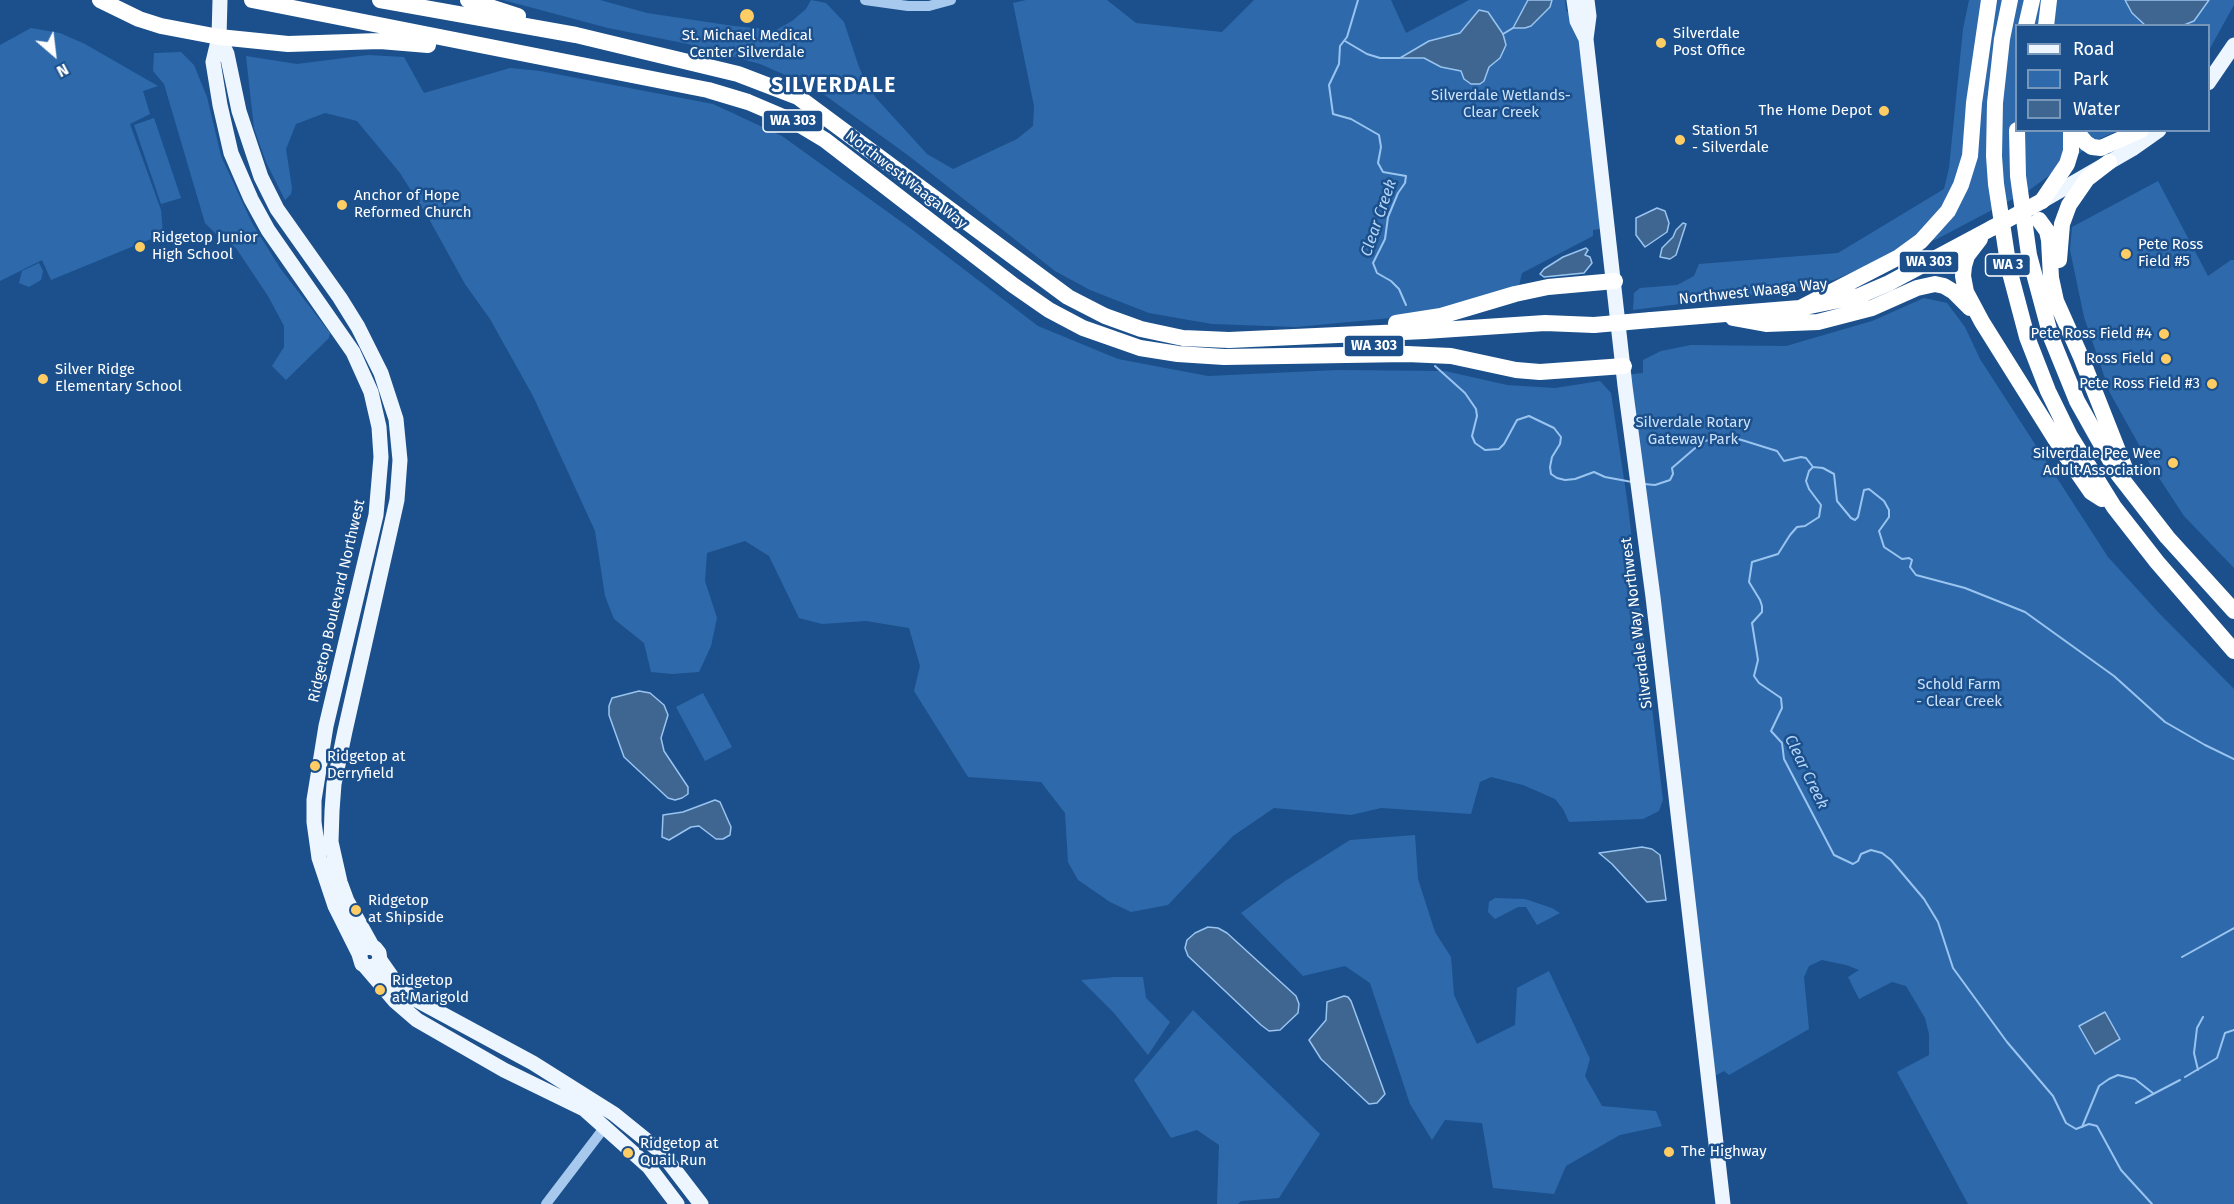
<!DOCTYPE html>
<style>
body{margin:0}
#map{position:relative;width:2234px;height:1204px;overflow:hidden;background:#1b508c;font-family:"Fira Sans",sans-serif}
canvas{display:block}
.legend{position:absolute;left:2015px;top:24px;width:195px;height:108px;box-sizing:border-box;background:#1b508c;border:2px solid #7696ba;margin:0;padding:8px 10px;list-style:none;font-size:18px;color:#fff}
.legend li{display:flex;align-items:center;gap:12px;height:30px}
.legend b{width:30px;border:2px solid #7696ba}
.north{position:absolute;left:24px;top:24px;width:60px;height:60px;-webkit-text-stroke:4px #1b508c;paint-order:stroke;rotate:152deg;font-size:16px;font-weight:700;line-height:24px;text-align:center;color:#fff}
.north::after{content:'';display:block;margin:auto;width:21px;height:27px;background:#fff;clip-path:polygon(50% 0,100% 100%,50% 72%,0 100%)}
</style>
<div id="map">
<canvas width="2234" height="1204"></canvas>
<ul class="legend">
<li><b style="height:8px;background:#edf5ff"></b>Road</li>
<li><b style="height:16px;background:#2e6aab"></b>Park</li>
<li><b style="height:16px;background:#3f6691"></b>Water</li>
</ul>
<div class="north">N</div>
</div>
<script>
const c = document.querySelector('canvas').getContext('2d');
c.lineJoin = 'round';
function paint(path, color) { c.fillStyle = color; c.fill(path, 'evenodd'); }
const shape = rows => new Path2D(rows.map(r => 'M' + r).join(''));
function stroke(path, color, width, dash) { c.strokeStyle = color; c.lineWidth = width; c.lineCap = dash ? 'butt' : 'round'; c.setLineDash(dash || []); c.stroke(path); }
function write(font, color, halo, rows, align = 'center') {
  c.font = font + ' "Fira Sans",sans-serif'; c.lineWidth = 5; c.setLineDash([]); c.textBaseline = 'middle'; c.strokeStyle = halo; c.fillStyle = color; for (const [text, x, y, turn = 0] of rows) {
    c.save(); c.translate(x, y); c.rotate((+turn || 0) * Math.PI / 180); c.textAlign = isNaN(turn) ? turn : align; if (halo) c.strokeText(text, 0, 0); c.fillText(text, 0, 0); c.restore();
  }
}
const green = shape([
 [503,0,600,0,647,13,734,26,776,30,792,21,806,9,811,0,826,3,844,22,859,67,867,85,876,98,927,154,953,169,1017,139,1033,126,1034,106,1013,3,1026,0,1107,0,1136,23,1222,32,1254,0,1391,0,1406,33,1469,0,1565,0,1566,10,1586,39,1608,228,1593,230,1593,236,1522,273,1519,286,1423,315,1296,327,1212,324,1149,313,1090,290,1055,271,909,156,815,88,760,64,688,44,608,28],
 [1969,0,2234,0,2234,5,2209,50,2208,26,2016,26,2016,130,2117,131,2099,139,2028,191,1937,239,1896,253,1834,280,1766,293,1633,310,1634,293,1640,288,1677,285,1694,276,1699,264,1838,253,1944,189,1949,168,1963,29],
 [31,28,60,33,85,44,158,86,143,91,150,114,130,124,161,210,163,234,51,280,42,260,0,281,0,45],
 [181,52,194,65,207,97,221,156,252,223,280,268,330,333,329,338,286,380,272,366,284,347,284,326,268,296,236,248,217,235,205,223,164,84,153,71,154,53],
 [368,55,404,57,424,93,510,68,540,71,713,104,782,136,910,228,1038,326,1118,359,1208,376,1337,370,1445,371,1507,385,1555,388,1600,381,1611,393,1628,506,1663,800,1659,811,1643,819,1569,822,1563,809,1555,799,1523,785,1491,777,1480,782,1471,814,1381,808,1351,815,1274,808,1233,836,1168,905,1131,912,1110,902,1078,880,1068,862,1065,813,1041,782,968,777,914,691,920,666,909,628,866,621,822,624,799,618,769,556,745,541,707,553,705,581,717,618,711,646,699,672,672,674,651,672,644,643,614,619,605,596,595,531,533,396,490,319,465,284,429,219,400,173,357,121,325,113,296,124,286,149,292,188,291,194,285,200,266,162,254,128,246,56,297,64],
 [154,118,181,198,161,204,134,125],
 [2158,181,2208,276,2231,260,2234,260,2234,568,2184,516,2148,461,2110,393,2084,317,2070,250,2072,227],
 [39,263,43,271,41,280,29,287,19,283,22,271],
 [1924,298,1947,303,1965,327,1980,359,2108,557,2159,613,2234,689,2234,1204,1968,1204,1897,1072,1929,1055,1929,1034,1925,1018,1906,986,1892,982,1859,999,1848,977,1859,970,1846,965,1822,960,1809,966,1804,977,1809,1029,1729,1075,1724,1071,1709,1079,1625,375,1643,373,1643,360,1661,351,1691,345,1786,346,1872,321],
 [703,693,732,747,705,761,676,707],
 [1415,835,1418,879,1435,932,1451,957,1454,995,1477,1044,1515,1025,1517,988,1549,971,1590,1059,1585,1076,1602,1106,1656,1111,1662,1126,1620,1135,1566,1166,1554,1194,1493,1188,1482,1123,1445,1120,1432,1140,1410,1104,1370,983,1345,966,1303,976,1241,913,1285,881,1350,840],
 [1495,898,1525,899,1552,908,1560,913,1537,925,1526,907,1518,907,1495,919,1488,912,1489,902],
 [1115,977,1143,977,1146,998,1170,1022,1148,1055,1114,1013,1081,980],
 [1193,1010,1320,1134,1279,1198,1241,1201,1238,1204,1217,1204,1219,1145,1197,1130,1171,1138,1134,1080]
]);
const water = shape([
 [1528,0,1552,0,1550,7,1531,26,1525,28,1513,28,1528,0],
 [2125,0,2209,0,2194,21,2184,25,2146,26,2132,13,2125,0],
 [1479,10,1488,12,1503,34,1506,45,1500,58,1489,67,1484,81,1480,84,1471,84,1464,79,1461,71,1441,67,1424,58,1400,58,1429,41,1460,33,1479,10],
 [1657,208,1665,211,1669,223,1667,232,1645,247,1636,235,1636,218,1657,208],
 [1683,223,1686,224,1676,255,1670,259,1660,257,1662,248,1673,237,1676,230,1683,223],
 [1586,248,1588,250,1585,255,1590,257,1592,263,1584,273,1544,277,1540,274,1544,269,1563,257,1586,248],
 [639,691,650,693,664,705,668,715,661,738,664,751,688,787,688,794,682,798,675,800,668,798,624,757,609,715,609,706,612,698,639,691],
 [715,800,720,802,731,827,730,835,723,839,716,839,699,826,691,827,669,840,662,837,663,815,683,812,715,800],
 [1642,847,1652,849,1660,855,1666,900,1647,902,1612,864,1599,853,1642,847],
 [1208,927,1218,928,1227,933,1296,996,1299,1004,1298,1013,1280,1030,1269,1031,1261,1025,1188,956,1185,948,1187,940,1195,933,1208,927],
 [1344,996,1348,997,1351,1001,1385,1094,1377,1103,1369,1104,1321,1059,1309,1040,1326,1020,1327,1002,1344,996],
 [2105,1012,2120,1039,2095,1054,2079,1026,2105,1012]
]);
const stream = shape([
 [1358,0,1347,37,1340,46,1339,64,1329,85,1333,114,1351,119,1379,135,1381,147,1378,163,1383,172,1406,176,1405,183,1398,193,1388,217,1385,239,1373,263,1377,273,1391,281,1399,289,1406,305],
 [1503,34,1513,28],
 [1345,41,1367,54,1380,58,1400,58],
 [1435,366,1465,393,1476,409,1477,416,1472,436,1475,443,1485,450,1499,449,1504,444,1517,420,1529,416,1554,428,1561,437,1560,444,1552,457,1550,467,1551,474,1557,478,1565,480,1575,479,1594,472,1605,477,1632,482],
 [1813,467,1809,471,1806,481,1809,489,1821,505,1819,517,1805,526,1797,527,1790,535,1778,554,1752,562,1749,582,1760,600,1762,606,1762,612,1752,623,1758,660,1754,676,1759,683,1781,698,1782,708,1771,731,1782,743,1784,759,1834,855,1853,864,1858,861,1861,854,1871,850,1882,853,1891,860,1924,899,1938,922,1953,968,2007,1042,2053,1096,2066,1123,2076,1129,2089,1124,2097,1126,2121,1170,2152,1204],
 [1813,467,1823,468,1834,474,1837,501,1851,518,1855,520,1858,517,1864,490,1869,489,1884,501,1889,510,1889,517,1879,531,1884,547,1902,559,1909,558,1912,560,1910,567,1916,575,1965,588,2025,612,2114,676,2165,722,2205,745,2234,759],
 [1644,484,1655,485,1670,480,1673,474,1672,468,1694,449,1705,441,1717,438,1732,437,1777,451,1784,461,1801,457,1806,458,1813,467],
 [2182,957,2234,928],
 [2198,1070,2194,1053,2197,1028,2203,1017],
 [2185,1077,2217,1058,2225,1033,2234,1030],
 [2136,1103,2180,1080],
 [2082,1127,2099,1086,2109,1079,2118,1075,2135,1079,2154,1094]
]);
const minor = shape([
 [865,0,908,6,929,6,951,0],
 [546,1204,604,1128]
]);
const major = shape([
 [220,0,219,37,213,62,220,105,231,153,251,199,268,230,353,352,371,392,379,427,381,457,376,515,326,726,314,800,314,822,319,858,335,906,359,954],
 [1574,0,1577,21,1586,39],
 [1587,0,1589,16,1586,39,1625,386,1653,597,1723,1204],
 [219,37,227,54,239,111,261,177,277,209,340,298,358,327,381,373,396,419,400,460,397,500,345,731,334,784,332,811,331,842,340,882,347,901,372,946],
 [2208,83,2234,45],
 [2042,201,2132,149,2159,130],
 [380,960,375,966,368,967,362,964,359,954,365,947,375,948,379,953,380,960,394,980,411,997,533,1063,614,1114,661,1152,701,1204],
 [365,966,395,1001,417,1020,504,1070,584,1109,649,1167,677,1204]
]);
const highway = shape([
 [100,0,139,19,161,26,219,37,288,44,380,41,428,45],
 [252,0,708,90,748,102,795,122,825,140,1013,285,1049,310,1083,328,1140,348,1178,354,1224,357,1407,354,1451,356,1516,370,1540,372,1624,366],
 [380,0,576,35,738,74,798,97,1068,297,1105,316,1141,329,1183,338,1229,340,1425,331,1545,323,1594,325],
 [468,0,518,16],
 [2010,0,2002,39,1995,103,1994,156,1996,184,2009,269,2027,337,2048,391,2070,436,2114,507,2157,562,2234,651],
 [2026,26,2032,0],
 [2046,26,2049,0],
 [2017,130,2018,176,2029,255,2051,337,2077,401,2118,474,2167,537,2234,611],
 [2075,130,2086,143,2092,147,2101,148,2141,130],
 [2042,201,2067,164,2071,151,2071,130],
 [2039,220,2047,231,2049,240,2051,278,2056,301,2081,357,2126,471],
 [1980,239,1967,256,1964,266,1963,276,1966,292,1982,322,2064,453,2091,492,2102,499],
 [2059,260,2062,224,2069,205,2087,179,2109,162],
 [1800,308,1899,257,1921,241,1948,211,1961,185,1970,156,1974,103,1989,0],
 [1733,318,1766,324,1818,322,1872,308,1917,288,1935,284,1944,286,1954,292,1970,308],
 [1651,320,1800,308,1859,296,1889,283,1992,228],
 [1396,323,1441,316,1515,294,1548,287,1615,281]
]);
const highwayBridge = shape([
 [1992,228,2042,201],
 [1594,325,1651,320]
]);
const markers = [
 [747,16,8,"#ffcd63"],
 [1661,43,6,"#ffcd63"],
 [1884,111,6,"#ffcd63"],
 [1680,140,6,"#ffcd63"],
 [342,205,6,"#ffcd63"],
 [140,247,6,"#ffcd63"],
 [2126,254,6,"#ffcd63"],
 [2164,334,6,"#ffcd63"],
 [2166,359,6,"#ffcd63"],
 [43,379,6,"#ffcd63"],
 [2212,384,6,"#ffcd63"],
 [2173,463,6,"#ffcd63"],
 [315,766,6,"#ffcd63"],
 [356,910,6,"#ffcd63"],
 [380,990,6,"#ffcd63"],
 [1669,1152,6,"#ffcd63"],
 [628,1153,6,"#ffcd63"]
];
const shields = [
 [793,121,60],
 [1929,262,60],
 [2008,265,45],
 [1374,346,60]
];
const shieldNames = [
 ["WA 303",793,121],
 ["WA 303",1929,262],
 ["WA 3",2008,265],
 ["WA 303",1374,346]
];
const poiNames = [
 ["Silverdale",1673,34],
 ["Post Office",1673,51],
 ["St. Michael Medical",747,36,"center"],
 ["Center Silverdale",747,53,"center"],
 ["The Home Depot",1872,111,"right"],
 ["Station 51",1692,131],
 ["- Silverdale",1692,148],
 ["Anchor of Hope",354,196],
 ["Reformed Church",354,213],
 ["Ridgetop Junior",152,238],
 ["High School",152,255],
 ["Pete Ross",2138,245],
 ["Field #5",2138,262],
 ["Pete Ross Field #4",2152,334,"right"],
 ["Ross Field",2154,359,"right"],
 ["Silver Ridge",55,370],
 ["Elementary School",55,387],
 ["Pete Ross Field #3",2200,384,"right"],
 ["Silverdale Pee Wee",2161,454,"right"],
 ["Adult Association",2161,471,"right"],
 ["Ridgetop at",327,757],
 ["Derryfield",327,774],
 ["Ridgetop",368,901],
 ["at Shipside",368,918],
 ["Ridgetop",392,981],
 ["at Marigold",392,998],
 ["Ridgetop at",640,1144],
 ["Quail Run",640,1161],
 ["The Highway",1681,1152]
];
const parkNames = [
 ["Silverdale Wetlands-",1501,96],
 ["Clear Creek",1501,113],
 ["Silverdale Rotary",1693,423],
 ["Gateway Park",1693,440],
 ["Schold Farm",1959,685],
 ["- Clear Creek",1959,702]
];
const streetNames = [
 ["Northwest Waaga Way",906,180,38],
 ["Northwest Waaga Way",1753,292,-6],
 ["Ridgetop Boulevard Northwest",337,601,-77],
 ["Silverdale Way Northwest",1637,623,-97]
];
const waterNames = [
 ["Clear Creek",1379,218,-71],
 ["Clear Creek",1806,772,64]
];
const districtNames = [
 ["SILVERDALE",834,86]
];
paint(green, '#2e6aab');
paint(water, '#3f6691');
stroke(water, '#9ac4f0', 1.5);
stroke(stream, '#9ac4f0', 2);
stroke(minor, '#a7c9ed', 10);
stroke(major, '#edf5ff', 15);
stroke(highway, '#fff', 16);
stroke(highwayBridge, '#fff', 16);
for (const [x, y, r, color] of markers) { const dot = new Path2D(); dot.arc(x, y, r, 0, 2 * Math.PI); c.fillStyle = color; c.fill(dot); stroke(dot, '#1b508c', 2); }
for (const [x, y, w] of shields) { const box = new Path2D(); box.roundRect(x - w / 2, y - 11, w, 22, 4.5); c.fillStyle = '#1b508c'; c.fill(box); stroke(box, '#fff', 1.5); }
write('bold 14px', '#fff', null, shieldNames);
write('15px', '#fff', '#1b508c', poiNames, 'left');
write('15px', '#cde2fa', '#1b508c', parkNames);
write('15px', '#fff', '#1b508c', streetNames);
write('italic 16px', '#b3d3f5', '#1b508c', waterNames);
c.letterSpacing = '1.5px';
write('bold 21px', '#fff', '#1b508c', districtNames);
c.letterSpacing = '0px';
</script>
